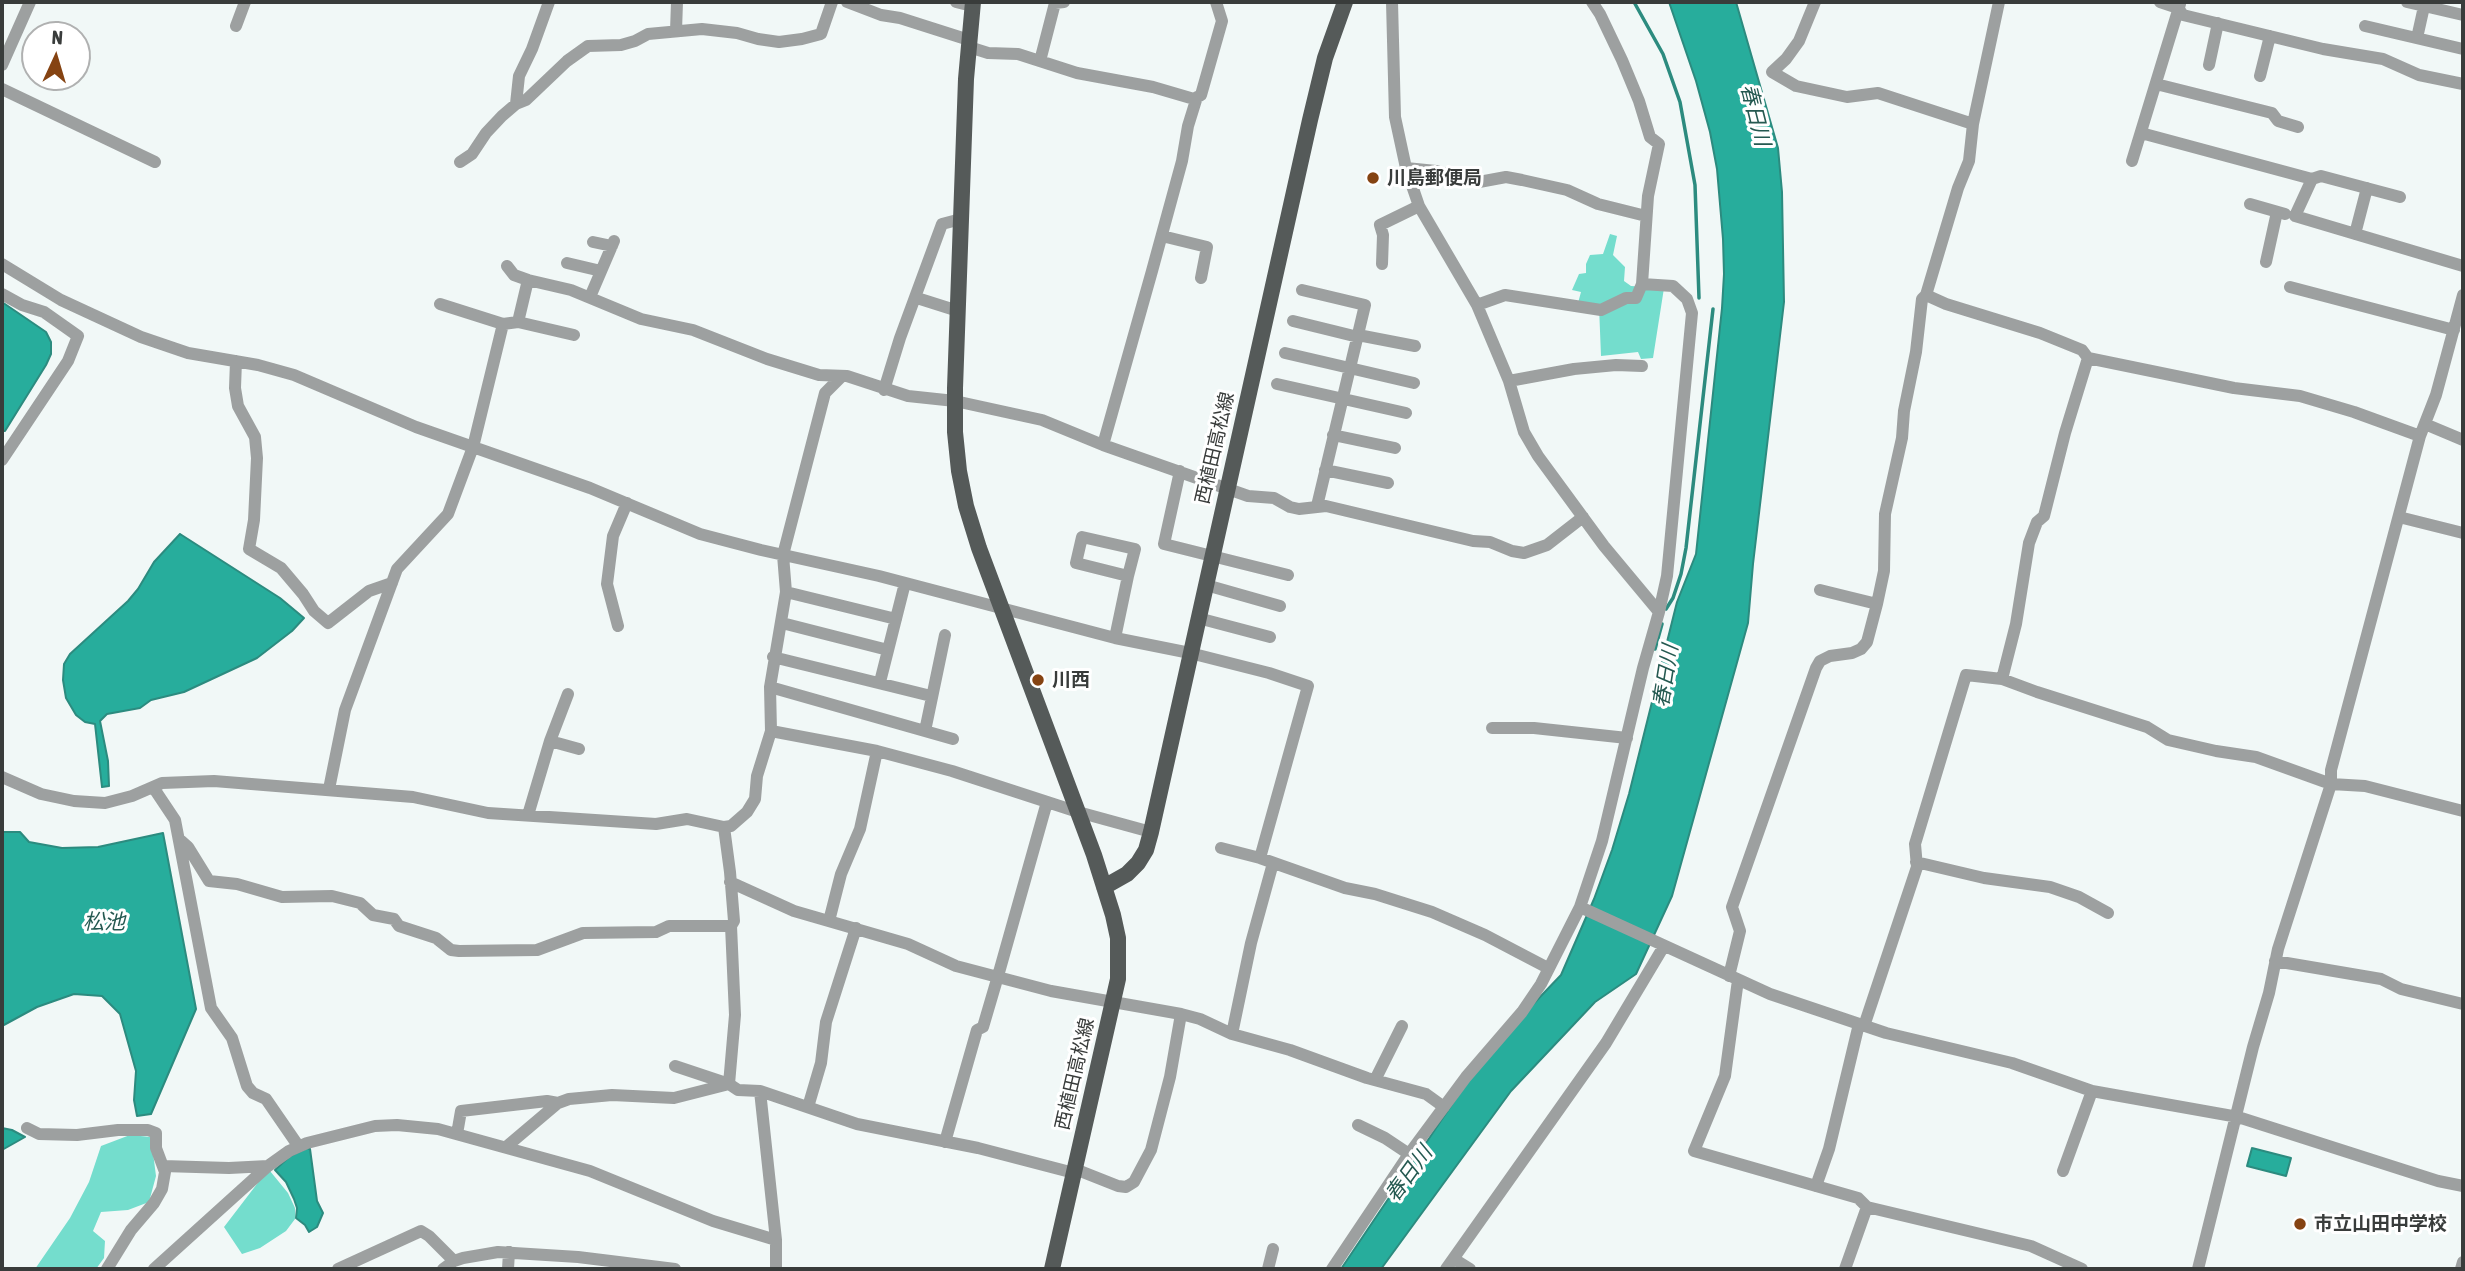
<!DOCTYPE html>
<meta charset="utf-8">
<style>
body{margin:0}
#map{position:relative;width:2465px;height:1271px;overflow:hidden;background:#f1f8f7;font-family:"Asap Condensed",sans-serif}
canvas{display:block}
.frame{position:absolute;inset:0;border:4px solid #393c3b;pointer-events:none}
.north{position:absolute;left:21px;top:21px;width:70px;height:70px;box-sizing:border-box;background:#fff;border:2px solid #b0b1b1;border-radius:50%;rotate:4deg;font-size:19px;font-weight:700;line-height:28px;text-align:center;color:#393c3b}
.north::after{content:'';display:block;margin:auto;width:24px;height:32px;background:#854312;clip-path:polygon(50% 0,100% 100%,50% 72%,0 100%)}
</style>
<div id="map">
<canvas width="2465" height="1271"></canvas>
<div class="frame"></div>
<div class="north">N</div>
</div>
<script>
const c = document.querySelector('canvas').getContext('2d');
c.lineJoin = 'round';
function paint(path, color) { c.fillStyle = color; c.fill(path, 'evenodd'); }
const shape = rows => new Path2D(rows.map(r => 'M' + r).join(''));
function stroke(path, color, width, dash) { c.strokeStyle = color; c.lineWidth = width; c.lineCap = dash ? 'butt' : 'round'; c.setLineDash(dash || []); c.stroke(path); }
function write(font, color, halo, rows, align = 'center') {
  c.font = font + ' "Asap Condensed","Noto Sans JP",sans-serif'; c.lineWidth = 6; c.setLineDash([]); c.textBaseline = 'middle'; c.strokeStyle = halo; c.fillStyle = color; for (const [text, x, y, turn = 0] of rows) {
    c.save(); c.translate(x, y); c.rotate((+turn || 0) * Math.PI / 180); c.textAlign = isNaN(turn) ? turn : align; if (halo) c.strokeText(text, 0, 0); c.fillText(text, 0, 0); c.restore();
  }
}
const green = shape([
 [1610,234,1617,236,1613,255,1625,267,1624,281,1631,286,1664,288,1653,358,1641,359,1638,352,1601,356,1599,306,1578,303,1581,292,1572,290,1579,274,1586,273,1586,264,1590,255,1603,254],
 [130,1135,151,1137,156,1176,149,1202,128,1210,101,1212,93,1231,105,1241,104,1258,96,1269,35,1269,70,1218,89,1182,101,1146],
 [270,1171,288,1193,295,1208,295,1219,286,1231,260,1248,242,1254,224,1227,260,1180]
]);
const water = shape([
 [1669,2,1736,2,1778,148,1782,192,1784,302,1753,564,1748,623,1672,896,1636,974,1595,1002,1511,1091,1381,1269,1341,1269,1465,1085,1518,1020,1561,975,1594,899,1612,850,1629,794,1677,602,1696,554,1722,308,1724,274,1723,239,1717,169,1710,132,1696,81,1669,2],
 [2,302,46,332,51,342,51,354,46,365,5,431,2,431,2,302],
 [180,534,280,598,304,618,292,631,257,658,184,692,151,700,140,708,107,714,100,721,108,761,109,786,102,787,95,724,85,722,76,715,66,698,63,680,64,664,70,654,128,601,138,589,154,562,180,534],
 [2,832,20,832,29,842,62,848,98,847,163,833,196,1009,151,1114,137,1116,134,1100,136,1071,120,1014,102,996,74,994,37,1007,2,1026,2,832],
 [2,1128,12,1130,25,1137,2,1150,2,1128],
 [307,1148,310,1149,317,1201,323,1213,317,1227,309,1232,305,1225,296,1218,297,1208,294,1199,286,1182,275,1170,290,1156,307,1148],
 [2252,1148,2291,1158,2286,1176,2247,1166,2252,1148]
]);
const stream = shape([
 [1634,2,1663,54,1680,102,1695,185,1699,298],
 [1666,609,1673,598,1681,574,1686,548,1713,309],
 [1655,649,1662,624]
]);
const minor = shape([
 [847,2,881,15,900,18,969,40],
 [956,2,972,6],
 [1592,2,1600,14,1622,60,1639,101,1650,137,1659,144,1648,196,1642,284,1673,286,1687,299,1692,313,1667,576,1659,612],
 [1815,2,1799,41,1786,59,1772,72,1796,86,1847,97,1878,93,1973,124],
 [2160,2,2178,8,2183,15,2323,49,2383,59,2419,75,2463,84],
 [2407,2,2463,15],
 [236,26,245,2],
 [2365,26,2463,49],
 [676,31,677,2],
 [2417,38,2425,2],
 [969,47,988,53,1018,54,1077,73,1153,87,1194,99,1201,95,1222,21,1216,2],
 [1040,61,1055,3,1064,2],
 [2,65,30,2],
 [2209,65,2218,23],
 [2260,76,2270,36],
 [2156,84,2272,113,2278,121,2298,127],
 [2,89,155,162],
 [516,104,519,76,532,49,549,2],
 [2141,133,2312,179,2295,216,2463,266],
 [2132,161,2180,4],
 [460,162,472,154,486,133,502,116,516,104,526,100,567,61,588,46,621,45,635,41,648,34,702,29,737,33,758,39,779,42,802,39,821,34,832,2],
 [1406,168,1436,171,1479,182,1506,177,1522,180,1567,190,1598,204,1646,216],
 [2312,179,2321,176,2400,197],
 [2250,204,2285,214],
 [2355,234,2367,188],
 [1162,236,1207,247,1201,278],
 [593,242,612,246],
 [2266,262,2277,212],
 [567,263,601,271],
 [2,264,61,300,141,337,188,353,258,365,294,375,416,427,590,488,700,534,761,550,879,576,1115,638,1190,653,1269,673,1308,686,1260,858],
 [1382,264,1383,235,1380,225,1419,206],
 [507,266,514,275,528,280,571,290,641,319,693,330,767,359,819,375,847,376,908,396,955,401,1042,420,1103,445,1248,496,1274,498,1290,507,1299,509,1326,506,1473,541,1490,542,1512,551,1524,553,1547,545,1583,517],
 [2290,287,2454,330],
 [1302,290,1365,305,1317,506],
 [2,294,22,305,44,312,78,336,68,361,2,460],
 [1926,295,1946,304,2040,333,2082,350,2088,358,2234,388,2300,396,2354,412,2420,436],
 [590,297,614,241],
 [917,298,958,311],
 [440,304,503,324,518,322,574,335],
 [1477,305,1505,295,1601,310,1626,298,1636,298,1642,284],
 [1293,321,1358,337],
 [518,322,528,280],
 [1358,335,1415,346],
 [1285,353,1414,383],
 [236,361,235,388,238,406,255,437,257,458,254,520,249,549,281,568,303,594,314,611,328,623,369,591,392,583],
 [1509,381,1574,369,1616,365,1642,366],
 [1277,384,1406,413],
 [884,390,900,338,942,224,961,219],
 [2425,424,2463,440],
 [1333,435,1395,448],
 [1103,445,1152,271,1182,161,1188,126,1197,97],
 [1325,470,1388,483],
 [1180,471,1164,544,1288,575],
 [2399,517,2463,533],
 [1206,585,1280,606],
 [1820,590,1877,604],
 [786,592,896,619],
 [1198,618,1270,637],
 [782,623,888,650],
 [618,626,607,584,613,536,627,503],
 [1115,638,1128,576,1135,549,1082,537,1076,563,1128,576],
 [773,657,931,696],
 [2002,679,2016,624,2029,543,2037,522,2044,516,2065,433,2088,358],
 [880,682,905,583],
 [770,687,953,739],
 [1492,728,1534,728,1627,738],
 [771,731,877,751,952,771,1078,812,1151,832],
 [925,731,945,635],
 [550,741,579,749],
 [2,777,41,794,74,801,105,803,132,796,162,783,214,781,413,797,488,813,656,824,687,819,724,827,731,826,747,812,755,799,757,776,771,731,770,687,786,592,783,555,825,393,842,376],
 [153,787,175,820,211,1008,232,1038,247,1086,253,1093,266,1099,297,1144],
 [329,789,345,710,397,569,448,514,473,447,503,324],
 [528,815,550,741,568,694],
 [179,839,188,847,209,881,237,884,282,897,332,896,360,903,373,915,394,919,399,926,436,938,451,950,459,951,537,950,583,933,656,932,669,926,731,926],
 [1221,848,1260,858,1345,888,1375,894,1432,912,1485,935,1548,968],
 [1916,862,1984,878,2050,887,2079,897,2108,913],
 [730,882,794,911,908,944,956,966,1051,991,1181,1014,1170,1077,1151,1150,1134,1182,1126,1187,1118,1186,1075,1169],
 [1580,907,1770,994,1886,1033,2012,1063,2092,1091,2238,1117,2438,1181,2463,1186],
 [829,921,841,874,860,829,877,751],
 [2275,961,2381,979,2401,989,2463,1004],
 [1729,976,1740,931,1732,907,1816,668,1820,661,1830,656,1852,653,1861,649,1867,642,1877,604,1884,571,1885,514,1902,438,1904,411,1916,352,1922,299,1926,295,1958,188,1969,161,1973,124,1999,2],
 [1738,980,1725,1076,1694,1151,1858,1198,1867,1207],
 [1181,1014,1200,1019,1232,1034,1290,1050,1367,1078,1426,1094,1444,1107],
 [1864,1026,1917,867,1915,844,1966,675,2002,679,2037,692,2147,727,2168,740,2216,751,2256,757,2331,784,2365,786,2463,811],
 [1232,1034,1251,943,1273,863],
 [675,1066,729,1084,735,1015,731,926,734,921,730,872,724,827],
 [1375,1080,1402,1026],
 [760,1091,776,1240],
 [808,1107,821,1063,826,1022,856,928],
 [1358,1125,1385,1138,1409,1154],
 [27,1128,39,1134,77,1135,118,1130,148,1130,156,1133,156,1148,165,1172,162,1189,154,1203,131,1230,107,1269],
 [457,1134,461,1111,547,1101,558,1103],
 [945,1142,977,1030,983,1027,998,976,1047,802],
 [506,1147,558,1103,569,1099,612,1095,674,1098,729,1084,738,1090,760,1091,857,1124,978,1148,1074,1173],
 [163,1166,229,1168,268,1166],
 [2063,1171,2092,1091],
 [1816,1186,1829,1149,1859,1024],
 [1454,1259,1470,1269],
 [154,1269,268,1166,289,1151,307,1143,375,1126,397,1125,438,1129,590,1171,713,1221,776,1240,776,1269],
 [338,1269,421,1231,429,1236,454,1261],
 [443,1269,454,1261,463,1258,498,1252,578,1257,675,1269],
 [508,1269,509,1252],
 [1268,1269,1273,1249],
 [1332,1269,1409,1154,1466,1077,1522,1012,1541,984,1580,907,1602,841,1643,668,1659,612,1604,546,1538,456,1524,432,1509,381,1477,305,1419,206,1406,168,1395,117,1392,2],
 [1446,1269,1606,1043,1664,946],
 [1845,1269,1867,1207,2031,1246,2082,1269],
 [2198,1269,2253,1047,2269,993,2278,949,2331,784,2331,770,2420,436,2436,395,2463,295],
 [2461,1269,2463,1262]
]);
const major = shape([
 [973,2,966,79,955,388,955,432,959,471,966,506,979,548,1094,855,1113,915,1118,938,1118,979,1052,1269],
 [1104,887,1127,874,1138,863,1146,850,1151,832,1310,120,1325,58,1345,2]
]);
const markers = [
 [1373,178,7,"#854312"],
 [1038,680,7,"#854312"],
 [2300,1224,7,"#854312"]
];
const poiNames = [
 ["川島郵便局",1387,178],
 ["川西",1052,680],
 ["市立山田中学校",2314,1224]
];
const streetNames = [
 ["西植田高松線",1215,448,-77],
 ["西植田高松線",1075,1074,-77]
];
const waterNames = [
 ["春日川",1755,115,76],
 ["春日川",1666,676,-81],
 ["松池",104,922],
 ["春日川",1409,1174,-54]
];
paint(green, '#74ddcd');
paint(water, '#27ad9c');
stroke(water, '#2c8b7f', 2);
stroke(stream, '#2c8b7f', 3.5);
stroke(minor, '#9da0a0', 12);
stroke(major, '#555a59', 16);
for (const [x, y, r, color] of markers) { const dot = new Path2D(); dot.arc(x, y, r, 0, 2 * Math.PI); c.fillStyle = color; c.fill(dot); stroke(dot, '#fff', 2.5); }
write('bold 19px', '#393c3b', '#fff', poiNames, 'left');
write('19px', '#393c3b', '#fff', streetNames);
write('italic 21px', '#255951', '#fff', waterNames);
</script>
